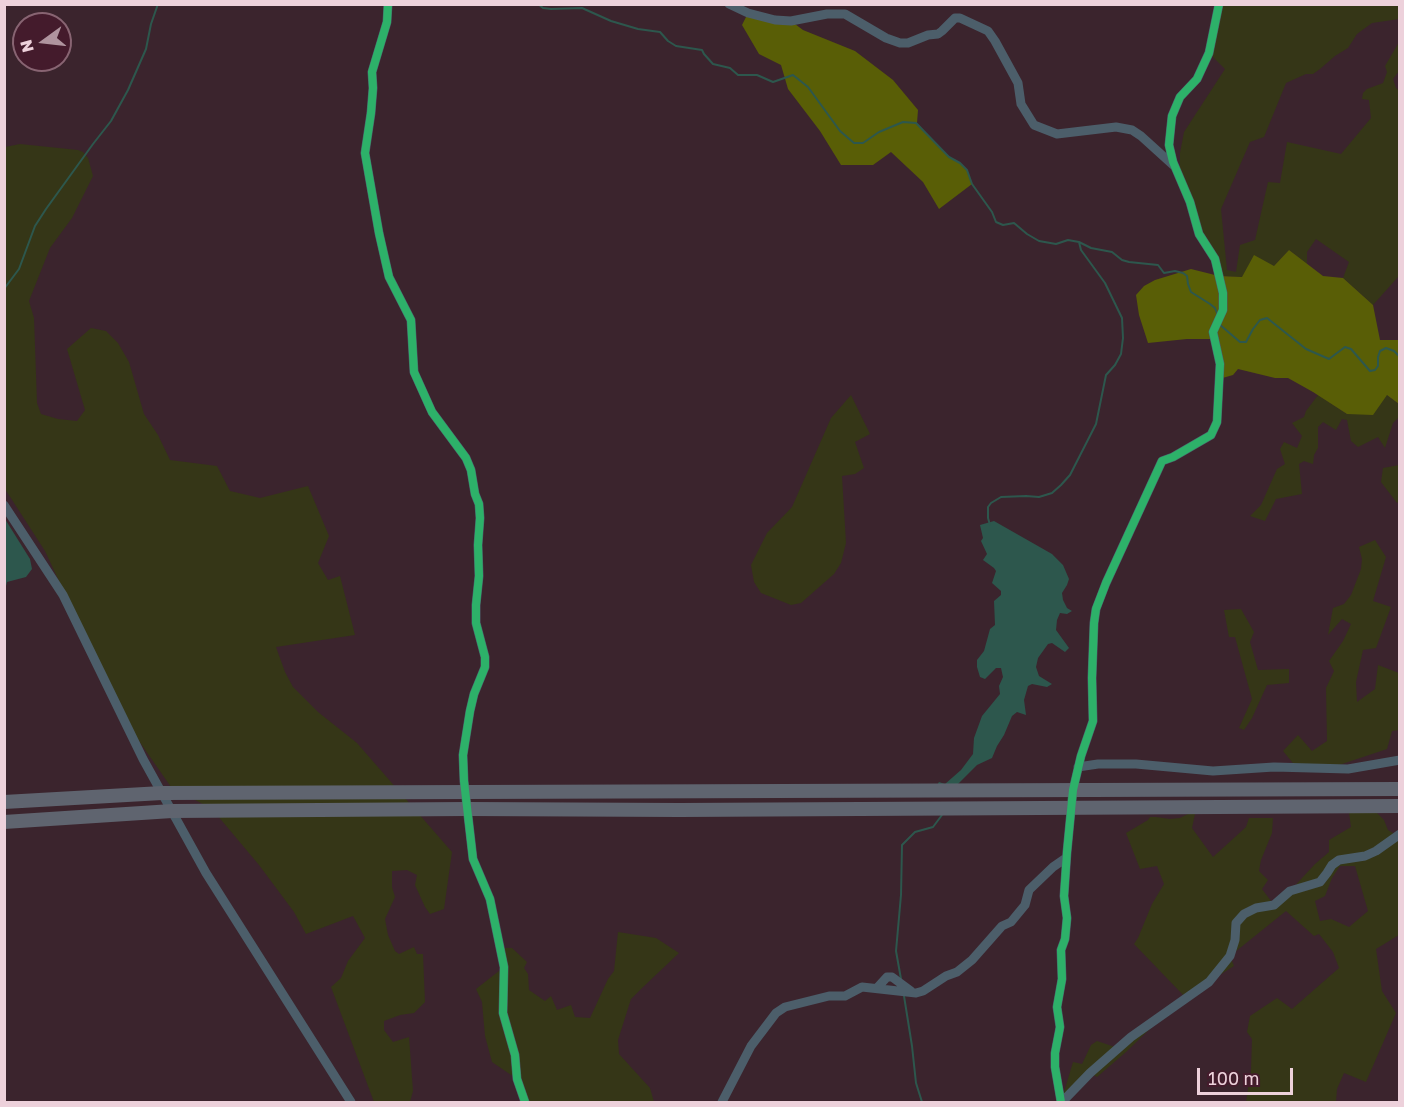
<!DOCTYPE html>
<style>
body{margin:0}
#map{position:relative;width:1404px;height:1107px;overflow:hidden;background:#3b242d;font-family:"Golos Text",sans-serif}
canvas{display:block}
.frame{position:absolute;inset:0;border:6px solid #edd1db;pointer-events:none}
.north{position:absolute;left:12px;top:12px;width:60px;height:60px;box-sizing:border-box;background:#441b2c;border:2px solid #886472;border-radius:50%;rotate:255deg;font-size:16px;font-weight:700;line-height:24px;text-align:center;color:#edd1db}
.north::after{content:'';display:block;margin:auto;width:21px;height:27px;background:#af949e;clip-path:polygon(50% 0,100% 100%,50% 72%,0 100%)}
.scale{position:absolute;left:1197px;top:1068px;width:96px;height:27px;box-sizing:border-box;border:3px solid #edd1db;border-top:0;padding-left:8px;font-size:18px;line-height:21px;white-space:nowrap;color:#edd1db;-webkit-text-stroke:4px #441b2c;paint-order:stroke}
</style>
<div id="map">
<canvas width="1404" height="1107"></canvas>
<div class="frame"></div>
<div class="north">N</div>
<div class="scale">100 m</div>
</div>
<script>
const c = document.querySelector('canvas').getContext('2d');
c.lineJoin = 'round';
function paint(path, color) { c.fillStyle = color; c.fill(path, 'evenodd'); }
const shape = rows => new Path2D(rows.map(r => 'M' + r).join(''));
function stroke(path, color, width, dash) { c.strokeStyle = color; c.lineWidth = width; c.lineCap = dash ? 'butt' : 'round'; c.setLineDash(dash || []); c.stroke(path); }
const green = shape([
 [1219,5,1399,5,1399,19,1372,23,1357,34,1348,48,1335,56,1320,69,1313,74,1306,74,1286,83,1264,137,1250,142,1221,209,1227,270,1236,272,1240,245,1255,240,1268,182,1280,183,1287,142,1341,154,1371,118,1369,100,1362,99,1363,93,1367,89,1383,83,1387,72,1385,66,1399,42,1399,71,1393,79,1396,88,1400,91,1399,277,1398,277,1373,305,1343,278,1349,262,1316,239,1307,252,1307,264,1289,250,1274,266,1242,277,1219,276,1199,234,1180,176,1180,153,1184,132,1225,69,1209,53],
 [20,144,78,150,83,152,88,158,93,176,72,218,50,248,29,301,34,318,37,403,41,414,58,419,77,421,85,410,67,349,91,328,106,331,118,343,129,362,144,414,158,435,170,460,217,466,230,491,260,498,308,486,329,536,318,563,328,580,340,576,355,635,276,647,285,672,293,687,318,712,357,743,452,852,444,909,430,914,425,907,415,885,417,875,407,870,392,871,392,887,395,897,385,919,388,935,395,951,399,954,414,947,417,954,423,954,425,1002,414,1013,400,1015,384,1021,384,1030,393,1042,409,1037,413,1091,410,1102,374,1102,331,987,341,978,348,961,365,938,353,916,306,934,294,912,259,865,212,809,171,787,123,718,45,551,5,489,5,147],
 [851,395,870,434,855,442,864,468,855,474,842,476,846,543,841,563,834,574,801,603,791,605,761,593,754,582,751,565,767,533,792,507,831,418],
 [1318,395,1347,414,1387,395,1399,404,1399,417,1393,423,1385,448,1378,437,1358,447,1351,441,1347,420,1342,419,1336,430,1323,422,1318,427,1318,448,1314,455,1313,464,1304,461,1299,464,1302,494,1276,499,1265,521,1250,516,1261,505,1277,469,1285,464,1280,449,1284,442,1297,448,1302,436,1292,423,1304,417,1306,411],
 [1399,465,1399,501,1397,503,1381,482,1383,468],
 [1375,540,1386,557,1373,601,1391,607,1376,648,1363,650,1356,682,1357,702,1375,689,1378,665,1399,673,1399,730,1392,731,1387,749,1336,766,1325,764,1318,772,1297,768,1283,751,1298,735,1312,751,1327,741,1326,688,1334,671,1329,661,1343,641,1351,624,1342,619,1328,635,1333,608,1344,604,1351,595,1361,569,1362,559,1359,547],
 [1241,609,1254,632,1250,642,1258,670,1289,669,1289,683,1267,685,1252,718,1244,730,1239,728,1252,699,1235,637,1229,637,1224,610],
 [1376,812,1384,820,1388,830,1398,836,1399,835,1399,935,1376,949,1382,991,1396,1013,1366,1082,1344,1073,1337,1089,1336,1102,1246,1102,1251,1070,1252,1039,1247,1032,1250,1016,1277,998,1292,1009,1339,968,1333,952,1319,934,1314,936,1286,911,1230,956,1234,966,1185,997,1134,944,1138,938,1152,904,1164,884,1157,866,1140,869,1126,833,1148,820,1150,817,1156,817,1170,819,1180,818,1188,814,1195,814,1192,828,1213,857,1246,827,1249,818,1273,818,1272,833,1261,860,1259,871,1268,880,1262,889,1274,905,1290,891,1315,864,1329,852,1329,840,1351,827,1349,813],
 [1340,866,1355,866,1368,911,1349,927,1331,919,1320,921,1315,901,1325,896,1332,878],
 [618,932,656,938,679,953,641,989,631,999,618,1040,619,1054,650,1088,654,1102,525,1102,517,1079,492,1062,485,1036,482,1002,476,989,504,967,500,948,512,948,527,962,524,968,528,974,529,990,545,1001,551,996,557,1010,571,1005,575,1017,590,1018,608,979,614,971],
 [1154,1025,1126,1052,1097,1077,1090,1073,1061,1102,1073,1062,1082,1064,1091,1045,1097,1041,1118,1048]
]);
const forest = shape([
 [748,13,791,21,803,30,855,51,893,80,918,110,917,123,949,157,960,163,967,170,972,184,939,209,923,182,891,152,873,165,841,165,820,131,788,89,781,65,759,54,742,25],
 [1289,250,1323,276,1343,278,1373,305,1380,340,1399,340,1399,404,1387,395,1373,415,1347,414,1313,392,1288,378,1275,378,1238,369,1233,375,1219,379,1215,339,1187,339,1148,343,1139,315,1136,295,1144,286,1155,280,1191,269,1219,276,1242,277,1254,255,1274,266]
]);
const water = shape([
 [5,519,30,559,32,569,26,577,7,582,5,590],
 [994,521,1052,554,1063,565,1069,579,1067,585,1062,593,1063,600,1067,608,1072,611,1067,614,1060,613,1057,620,1056,630,1069,648,1065,652,1052,643,1048,644,1038,658,1036,667,1039,676,1052,684,1047,687,1032,684,1028,686,1024,700,1026,715,1017,712,1012,716,1004,735,997,746,992,758,977,765,954,788,942,797,935,797,935,788,939,782,945,784,961,770,973,754,974,738,982,716,1000,694,999,686,1003,677,1001,668,996,668,985,679,980,677,977,667,977,660,984,651,990,629,995,625,994,601,1001,595,1001,591,992,583,996,571,994,568,983,560,987,554,981,541,983,538,980,525]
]);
const stream = shape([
 [538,4,543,8,551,9,582,8,611,21,638,29,660,32,668,41,676,46,702,50,704,54,713,64,730,68,738,75,757,75,773,82,793,75,808,87,840,131,854,143,863,143,879,132,903,122,916,123,949,157,960,163,967,170,972,184,992,212,996,222,1003,225,1014,223,1027,234,1039,241,1056,244,1068,240,1079,242,1091,248,1112,252,1122,260,1129,262,1158,265,1164,273,1175,271,1183,273,1187,276,1188,284,1191,292,1210,304,1215,308,1217,313],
 [4,289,19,269,35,226,46,209,93,144,111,121,128,90,146,49,151,24,158,4],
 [1219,324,1240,342,1246,342,1253,329,1260,320,1267,318,1306,349,1329,359,1345,347,1351,349,1370,371,1375,370,1378,366,1378,357,1380,351,1386,348,1394,351,1400,357],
 [990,525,988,518,988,507,991,503,1001,497,1026,496,1039,497,1052,493,1061,485,1070,475,1096,424,1106,375,1115,365,1121,354,1123,338,1122,318,1105,283,1081,250,1079,242],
 [901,979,896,951,901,895,902,845,915,832,933,827,942,815],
 [904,996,912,1046,916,1083,922,1102]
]);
const minor = shape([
 [388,4,387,22,372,72,373,88,371,113,365,153,379,233,389,277,411,320,414,372,432,412,466,458,471,470,475,494,479,504,480,518,478,545,479,576,476,605,476,623,485,657,485,667,474,694,470,711,463,755,464,781,473,859,490,899,504,967,503,1013,515,1055,517,1079,525,1102],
 [729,4,748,13,775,20,791,21,827,14,845,14,886,38,900,43,908,43,928,35,938,34,942,31,955,18,960,18,988,31,995,41,1018,83,1021,104,1034,125,1057,134,1116,127,1132,130,1141,136,1173,165],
 [4,505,63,595,143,759,206,873,351,1102],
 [1078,767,1098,764,1136,764,1213,771,1274,767,1348,769,1400,760],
 [877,988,887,977,892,977,911,991],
 [722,1102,751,1046,776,1013,785,1007,829,996,845,996,862,987,916,993,923,991,946,976,957,972,972,960,1002,926,1011,922,1025,905,1029,890,1053,867,1066,858],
 [1061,1102,1055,1067,1055,1053,1060,1027,1057,1007,1062,979,1061,950,1065,939,1067,918,1064,896,1067,852,1073,790,1081,756,1093,721,1092,678,1094,623,1096,609,1106,583,1162,461,1173,457,1211,435,1217,422,1220,364,1213,332,1223,310,1223,293,1215,259,1199,234,1190,202,1173,162,1169,145,1172,116,1180,97,1197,79,1209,53,1219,4],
 [1062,1102,1090,1073,1131,1037,1209,982,1230,956,1235,940,1236,923,1244,914,1256,908,1274,905,1290,891,1320,882,1327,873,1332,865,1339,860,1365,856,1376,851,1400,834]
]);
const highway = shape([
 [4,802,162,793,1400,789],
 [4,822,172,811,467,809,680,810,1400,806]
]);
const cycleway = shape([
 [388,4,387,22,372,72,373,88,371,113,365,153,379,233,389,277,411,320,414,372,432,412,466,458,471,470,475,494,479,504,480,518,478,545,479,576,476,605,476,623,485,657,485,667,474,694,470,711,463,755,464,781,473,859,490,899,504,967,503,1013,515,1055,517,1079,525,1102],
 [1061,1102,1055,1067,1055,1053,1060,1027,1057,1007,1062,979,1061,950,1065,939,1067,918,1064,896,1067,852,1073,790,1081,756,1093,721,1092,678,1094,623,1096,609,1106,583,1162,461,1173,457,1211,435,1217,422,1220,364,1213,332,1223,310,1223,293,1215,259,1199,234,1190,202,1173,162,1169,145,1172,116,1180,97,1197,79,1209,53,1219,4]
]);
paint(green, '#353617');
paint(forest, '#595e06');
paint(water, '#2d574d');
stroke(stream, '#2d574d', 2);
stroke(minor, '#4c5e6a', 9);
stroke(highway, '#5f646f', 14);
stroke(cycleway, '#2db169', 8);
</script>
